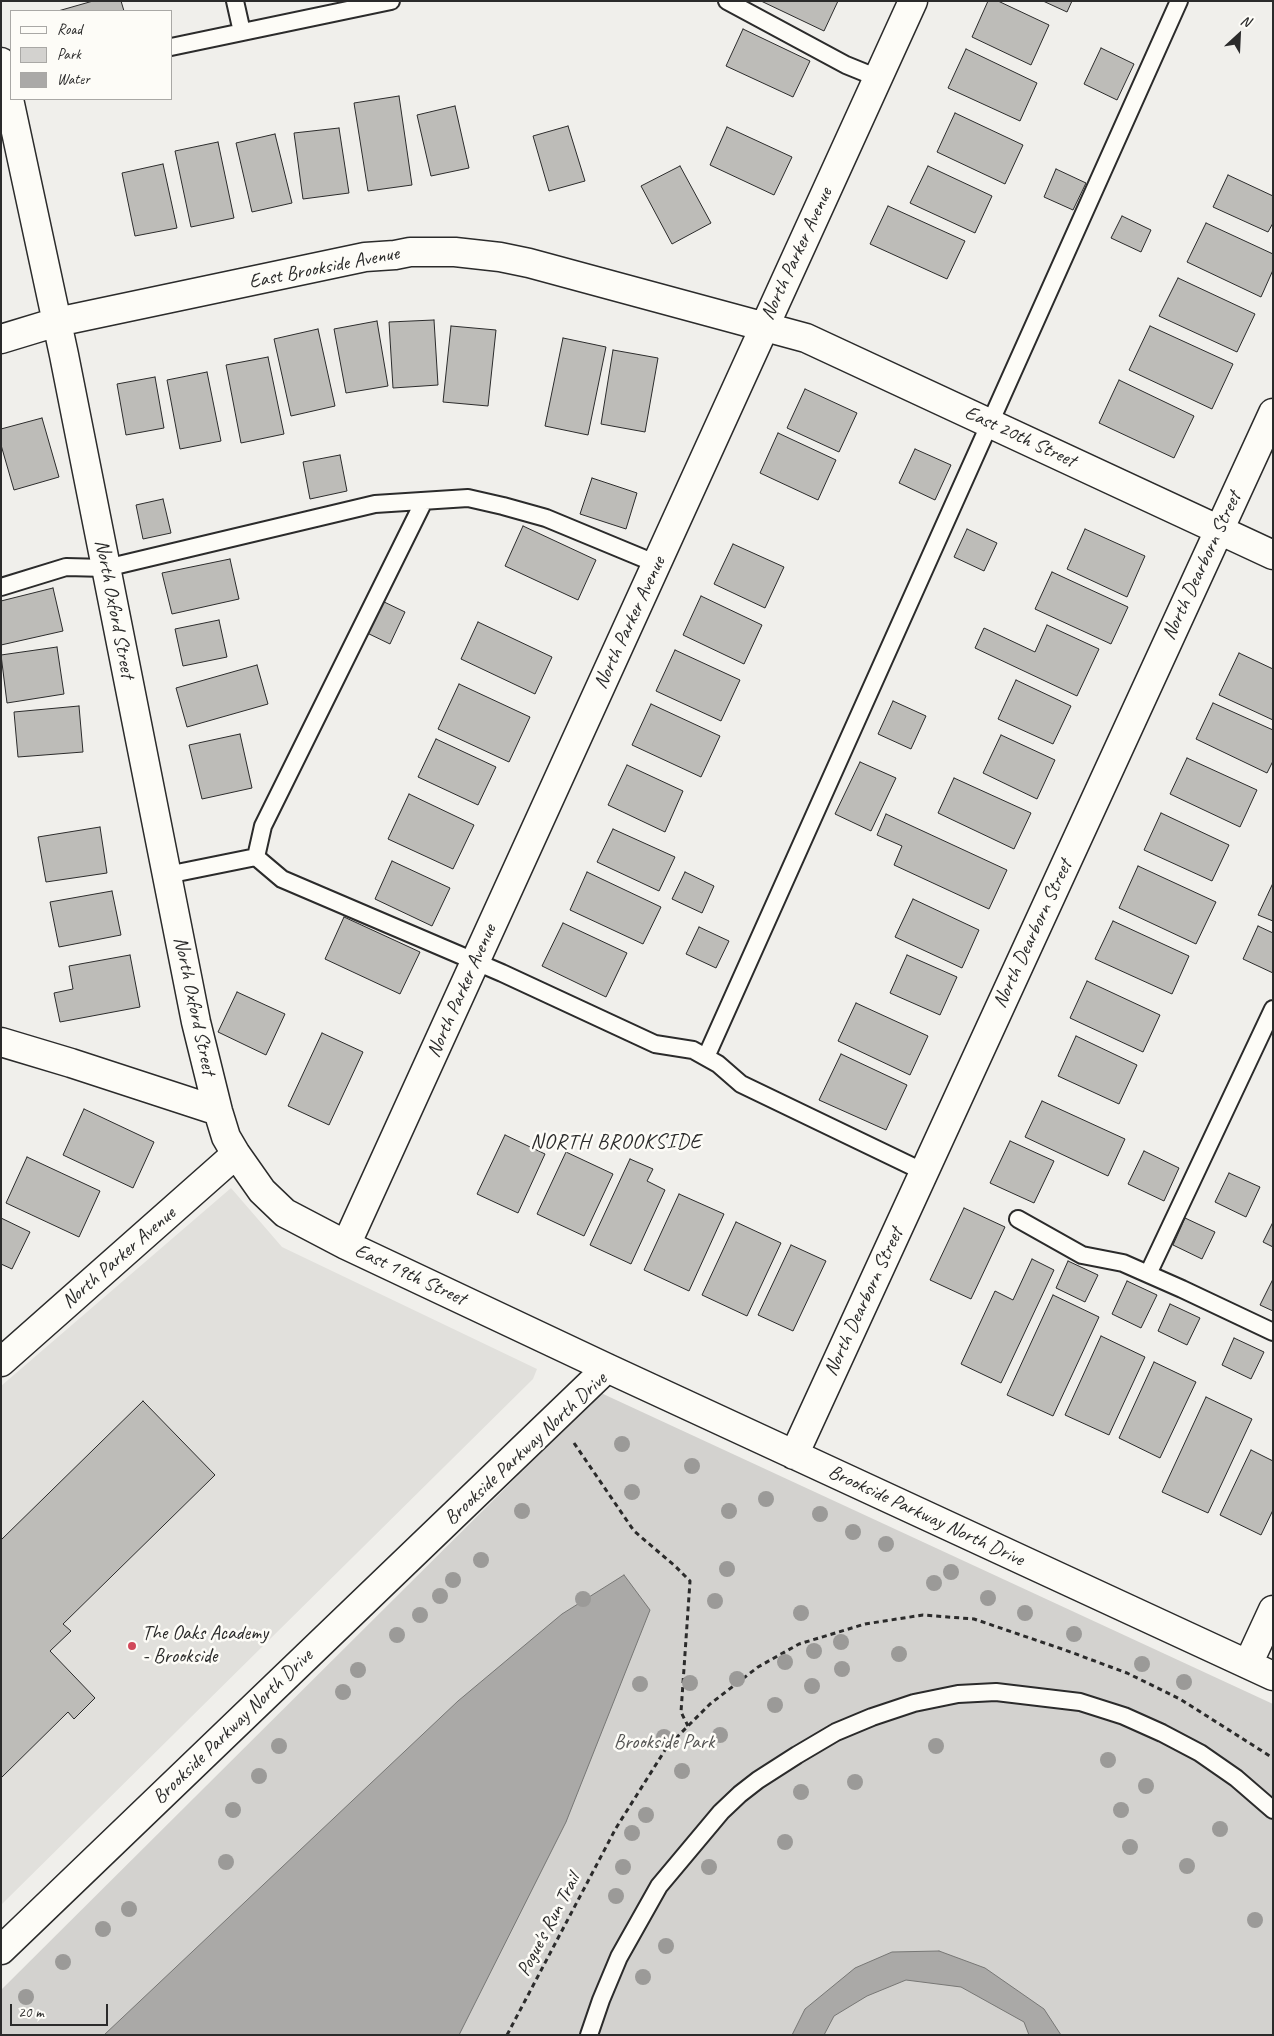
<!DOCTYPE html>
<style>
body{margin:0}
#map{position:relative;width:1274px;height:2036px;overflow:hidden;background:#f0efeb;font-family:Caveat,sans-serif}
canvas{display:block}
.frame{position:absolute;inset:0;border:2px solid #2b2b2b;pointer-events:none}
.legend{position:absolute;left:10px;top:10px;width:162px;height:90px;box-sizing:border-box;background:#fdfcf7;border:1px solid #a9a8a5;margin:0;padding:6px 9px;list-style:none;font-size:15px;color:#2b2b2b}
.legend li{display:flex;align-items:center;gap:10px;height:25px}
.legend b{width:25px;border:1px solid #a9a8a5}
.north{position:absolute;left:1214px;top:10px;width:50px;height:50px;-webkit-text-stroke:4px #fdfcf7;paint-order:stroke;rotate:25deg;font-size:14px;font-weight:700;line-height:20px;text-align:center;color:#2b2b2b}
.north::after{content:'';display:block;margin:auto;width:18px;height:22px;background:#2b2b2b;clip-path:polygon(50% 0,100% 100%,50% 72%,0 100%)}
.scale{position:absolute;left:10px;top:2004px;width:98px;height:22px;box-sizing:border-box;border:2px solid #2b2b2b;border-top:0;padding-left:6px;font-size:15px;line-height:18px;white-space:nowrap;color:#2b2b2b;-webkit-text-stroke:4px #fdfcf7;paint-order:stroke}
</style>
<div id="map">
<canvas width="1274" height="2036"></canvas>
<div class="frame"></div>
<ul class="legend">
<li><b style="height:6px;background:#fdfcf7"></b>Road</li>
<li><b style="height:14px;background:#d3d2cf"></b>Park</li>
<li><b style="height:14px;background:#aaa9a7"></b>Water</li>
</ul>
<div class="north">N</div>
<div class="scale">20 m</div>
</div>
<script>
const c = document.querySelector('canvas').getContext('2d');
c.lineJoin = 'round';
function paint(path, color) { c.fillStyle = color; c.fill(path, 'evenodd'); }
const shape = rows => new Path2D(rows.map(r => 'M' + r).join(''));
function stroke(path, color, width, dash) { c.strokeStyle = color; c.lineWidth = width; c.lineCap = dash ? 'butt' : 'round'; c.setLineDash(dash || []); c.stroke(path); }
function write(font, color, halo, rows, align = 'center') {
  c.font = font + ' Caveat,sans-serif'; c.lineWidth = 5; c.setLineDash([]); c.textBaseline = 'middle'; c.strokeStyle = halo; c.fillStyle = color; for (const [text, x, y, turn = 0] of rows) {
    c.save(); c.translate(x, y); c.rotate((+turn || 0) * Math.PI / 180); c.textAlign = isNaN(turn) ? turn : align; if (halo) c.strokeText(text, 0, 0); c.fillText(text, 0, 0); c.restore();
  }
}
const built = shape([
 [231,1188,282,1247,537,1369,533,1379,1,1905,1,1386]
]);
const green = shape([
 [601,1393,1273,1704,1273,2035,1,2035,1,1990]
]);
const water = shape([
 [624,1575,650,1610,566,1822,459,2035,104,2035,458,1701,562,1614,624,1575],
 [939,1951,985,1968,1044,2009,1061,2035,1029,2035,1024,2022,961,1987,906,1980,867,1996,834,2016,824,2035,792,2035,805,2009,855,1968,892,1952,939,1951]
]);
const building = shape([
 [93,1,121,1,124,11,58,11,93,1],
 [761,1,838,1,824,31,761,1],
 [988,1,998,1,1049,25,1031,65,972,37,988,1],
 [1043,1,1072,1,1067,12,1043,1],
 [743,29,810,61,793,97,726,66,743,29],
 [1101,48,1134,64,1117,100,1084,84,1101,48],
 [966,49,1037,83,1020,121,948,88,966,49],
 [399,96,412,185,368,191,354,103,399,96],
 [455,106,469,168,431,176,417,115,455,106],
 [955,113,1023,145,1005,184,937,152,955,113],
 [568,126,585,181,549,191,533,136,568,126],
 [727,127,792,157,774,195,710,165,727,127],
 [339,128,349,193,303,199,294,133,339,128],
 [275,134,292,203,252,212,236,143,275,134],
 [218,142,234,218,191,227,175,151,218,142],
 [163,164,177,228,135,236,122,173,163,164],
 [680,166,711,223,672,244,641,186,680,166],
 [928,166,992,196,975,233,910,203,928,166],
 [1056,169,1086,183,1073,210,1044,197,1056,169],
 [1228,175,1273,196,1273,223,1268,232,1213,207,1228,175],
 [888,206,965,241,947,279,870,244,888,206],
 [1122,216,1151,230,1141,252,1111,238,1122,216],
 [1206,223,1273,254,1273,270,1261,297,1187,262,1206,223],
 [1178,278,1255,314,1237,352,1159,316,1178,278],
 [434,320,438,385,393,388,389,322,434,320],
 [377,321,388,386,346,393,334,329,377,321],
 [451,326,496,330,488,406,443,402,451,326],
 [1150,326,1233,364,1212,409,1129,370,1150,326],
 [318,329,335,406,291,416,274,339,318,329],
 [563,338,606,347,588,435,545,426,563,338],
 [613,350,658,358,645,432,601,424,613,350],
 [268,357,284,434,241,443,226,365,268,357],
 [207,372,221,441,180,449,167,380,207,372],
 [155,377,164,428,126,435,117,384,155,377],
 [1119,380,1194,416,1174,458,1099,423,1119,380],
 [805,389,857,413,839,452,787,428,805,389],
 [42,418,59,477,14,490,1,445,1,429,42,418],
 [778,433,836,460,818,500,760,473,778,433],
 [915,449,951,465,935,500,899,483,915,449],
 [340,455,347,491,310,499,303,462,340,455],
 [592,478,637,493,626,529,580,514,592,478],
 [163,499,171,533,143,539,136,505,163,499],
 [523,526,596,560,578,600,505,566,523,526],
 [967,529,997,543,984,571,954,557,967,529],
 [1085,529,1145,556,1127,597,1067,569,1085,529],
 [733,544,784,567,765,608,714,584,733,544],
 [230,559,239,599,172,614,162,573,230,559],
 [1052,572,1128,607,1111,644,1035,609,1052,572],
 [53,588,63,631,1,645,1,601,53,588],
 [701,596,762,625,744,664,683,635,701,596],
 [380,600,405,612,390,644,365,632,380,600],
 [219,620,227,657,183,666,175,629,219,620],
 [478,622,552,657,535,694,461,659,478,622],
 [1047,625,1099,649,1077,696,975,648,984,628,1035,652,1047,625],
 [57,647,64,694,7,703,1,655,57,647],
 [675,650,740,680,721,721,656,691,675,650],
 [1239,653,1273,669,1273,720,1219,695,1239,653],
 [257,665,268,704,187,727,176,688,257,665],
 [1016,680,1071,706,1053,744,998,719,1016,680],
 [459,684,530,717,509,762,438,729,459,684],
 [893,701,926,716,911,749,878,734,893,701],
 [1213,703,1273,730,1273,761,1267,773,1196,739,1213,703],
 [651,704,720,736,701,777,632,745,651,704],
 [79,706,83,752,18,757,14,712,79,706],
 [240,734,252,788,202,799,189,745,240,734],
 [1001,735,1055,760,1037,799,983,773,1001,735],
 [436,739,496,767,478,805,418,777,436,739],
 [1187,758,1257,790,1240,827,1170,794,1187,758],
 [860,762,896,778,871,831,835,814,860,762],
 [627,765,683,791,665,832,608,805,627,765],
 [954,778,1031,813,1014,849,938,813,954,778],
 [409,794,474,825,453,869,388,839,409,794],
 [1161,813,1229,845,1212,881,1144,850,1161,813],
 [886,814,1007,870,989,909,894,865,902,846,877,835,886,814],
 [100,827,107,873,46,882,38,837,100,827],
 [613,829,675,857,659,891,597,862,613,829],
 [392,861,450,888,432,926,375,899,392,861],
 [1138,866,1216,902,1196,944,1119,908,1138,866],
 [587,872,661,907,643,944,570,910,587,872],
 [685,872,714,886,702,913,672,899,685,872],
 [1273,883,1273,921,1258,915,1273,883],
 [112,891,121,935,59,947,50,902,112,891],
 [913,899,979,930,962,968,895,937,913,899],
 [344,917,420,952,400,994,325,959,344,917],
 [1113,921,1189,956,1172,994,1095,959,1113,921],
 [563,923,627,953,606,997,542,966,563,923],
 [1258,926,1273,933,1273,973,1243,959,1258,926],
 [699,927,729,941,716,968,686,954,699,927],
 [130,955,140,1007,60,1022,54,993,73,989,69,966,130,955],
 [907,955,957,977,940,1015,890,993,907,955],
 [1087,981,1160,1015,1143,1052,1070,1018,1087,981],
 [237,992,285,1014,266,1055,218,1032,237,992],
 [856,1003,928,1036,910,1075,838,1041,856,1003],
 [322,1033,363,1052,329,1125,288,1106,322,1033],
 [1076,1036,1137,1065,1119,1104,1058,1076,1076,1036],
 [841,1054,907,1085,886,1130,819,1100,841,1054],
 [1042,1101,1125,1139,1108,1176,1025,1137,1042,1101],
 [84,1109,154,1142,133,1188,63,1155,84,1109],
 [505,1135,545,1154,518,1213,477,1194,505,1135],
 [1010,1141,1054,1161,1034,1203,990,1183,1010,1141],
 [1144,1151,1179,1168,1164,1201,1128,1184,1144,1151],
 [566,1152,613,1174,584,1236,537,1214,566,1152],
 [27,1157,100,1191,79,1237,6,1203,27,1157],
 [630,1159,653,1169,647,1181,665,1190,631,1264,590,1245,630,1159],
 [1229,1173,1260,1187,1246,1217,1215,1202,1229,1173],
 [679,1194,724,1214,689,1291,644,1270,679,1194],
 [964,1208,1005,1227,971,1299,930,1280,964,1208],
 [1,1218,30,1232,12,1269,1,1264,1,1218],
 [1185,1218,1215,1232,1202,1259,1173,1245,1185,1218],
 [736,1222,781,1243,747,1316,702,1295,736,1222],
 [1273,1222,1273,1247,1263,1242,1273,1222],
 [791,1245,826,1261,793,1331,758,1315,791,1245],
 [1032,1259,1054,1270,1001,1383,961,1364,995,1291,1013,1300,1032,1259],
 [1068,1261,1098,1275,1085,1302,1056,1288,1068,1261],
 [1273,1279,1273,1311,1260,1305,1273,1279],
 [1127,1281,1157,1295,1141,1328,1112,1314,1127,1281],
 [1053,1295,1099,1317,1053,1416,1007,1395,1053,1295],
 [1170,1304,1200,1318,1187,1345,1158,1331,1170,1304],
 [1101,1336,1145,1357,1109,1435,1065,1415,1101,1336],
 [1234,1338,1264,1352,1251,1379,1222,1365,1234,1338],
 [1154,1362,1196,1382,1160,1458,1119,1438,1154,1362],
 [1206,1397,1252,1419,1208,1513,1162,1492,1206,1397],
 [143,1401,215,1475,63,1624,71,1631,50,1651,95,1698,74,1719,68,1712,1,1778,1,1540,143,1401],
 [1251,1450,1273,1461,1273,1510,1261,1535,1220,1515,1251,1450]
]);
const path = shape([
 [574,1443,634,1531,675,1566,690,1581,681,1712,688,1726],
 [507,2035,616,1828,667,1747,710,1704,758,1667,799,1644,865,1624,923,1615,974,1619,1065,1650,1127,1673,1180,1699,1273,1758]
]);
const service = shape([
 [235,1,242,32],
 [727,1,846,65,878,78],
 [171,47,391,1],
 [1,587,66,567,106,568,375,504,468,498,503,506,546,518,657,564],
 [256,857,263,826,424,501],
 [167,875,256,857,282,879,502,973,655,1044,693,1050,718,1064,741,1084,924,1172],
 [706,1057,1179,1],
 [1018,1219,1082,1255,1123,1263,1182,1289,1273,1332],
 [1148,1274,1273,1009],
 [589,2035,601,2000,619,1957,659,1886,721,1812,740,1794,758,1780,797,1755,836,1732,872,1717,914,1703,958,1694,996,1692,1080,1702,1124,1716,1162,1733,1200,1753,1236,1778,1273,1810]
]);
const minor = shape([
 [1,62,64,355,196,1022,218,1111,226,1137,236,1154,262,1191,285,1213,346,1245,607,1368,1273,1676],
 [1,339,57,322,365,257,395,255,410,252,455,252,500,257,529,263,806,338,1273,555],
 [1,1042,71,1063,218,1111],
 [346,1245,913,1],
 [1,1362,236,1154],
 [794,1455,1273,413],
 [1248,1664,1273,1610],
 [1,1950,607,1368]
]);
const trees = [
 [622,1444],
 [692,1466],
 [632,1492],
 [766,1499],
 [522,1511],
 [729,1511],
 [820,1514],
 [853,1532],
 [886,1544],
 [481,1560],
 [727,1569],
 [951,1572],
 [453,1580],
 [934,1583],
 [440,1596],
 [988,1598],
 [583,1599],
 [715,1601],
 [801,1613],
 [1025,1613],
 [420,1615],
 [1074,1634],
 [397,1635],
 [841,1642],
 [814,1651],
 [899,1654],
 [785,1662],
 [1142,1664],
 [842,1669],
 [358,1670],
 [737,1679],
 [1184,1682],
 [690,1683],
 [640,1684],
 [812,1686],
 [343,1692],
 [775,1705],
 [720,1735],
 [664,1737],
 [279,1746],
 [936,1746],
 [1108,1760],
 [682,1771],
 [259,1776],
 [855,1782],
 [1146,1786],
 [801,1792],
 [233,1810],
 [1121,1810],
 [646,1815],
 [1220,1829],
 [632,1833],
 [785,1842],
 [1130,1847],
 [226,1862],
 [1187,1866],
 [623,1867],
 [709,1867],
 [616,1896],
 [129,1909],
 [1255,1920],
 [103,1929],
 [666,1946],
 [63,1962],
 [643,1977],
 [26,1997]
];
const markers = [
 [132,1646,5,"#d1495b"]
];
const streetNames = [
 ["North Parker Avenue",797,254,-65],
 ["East Brookside Avenue",324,268,-11],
 ["East 20th Street",1020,437,25],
 ["North Dearborn Street",1202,566,-65],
 ["North Oxford Street",114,609,79],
 ["North Parker Avenue",630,623,-65],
 ["North Dearborn Street",1033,934,-65],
 ["North Parker Avenue",462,991,-66],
 ["North Oxford Street",194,1006,78],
 ["North Parker Avenue",119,1258,-41],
 ["East 19th Street",410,1275,25],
 ["North Dearborn Street",864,1302,-65],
 ["Brookside Parkway North Drive",526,1449,-43],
 ["Brookside Parkway North Drive",926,1516,25],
 ["Brookside Parkway North Drive",233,1727,-44],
 ["Pogue's Run Trail",549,1925,-62]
];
const poiNames = [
 ["The Oaks Academy",142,1634],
 ["- Brookside",142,1657]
];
const parkNames = [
 ["Brookside Park",664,1743]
];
const neighbourhoodNames = [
 ["NORTH BROOKSIDE",616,1142]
];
paint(built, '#e1e0dc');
paint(green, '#d3d2cf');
paint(water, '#aaa9a7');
stroke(water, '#777775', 1);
paint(building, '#bdbcb8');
stroke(building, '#2b2b2b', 1);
stroke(service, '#2b2b2b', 20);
stroke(minor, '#2b2b2b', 31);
stroke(path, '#2b2b2b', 3, [5, 4]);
stroke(service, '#fdfcf7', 16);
stroke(minor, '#fdfcf7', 28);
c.fillStyle = '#9b9a98';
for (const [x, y] of trees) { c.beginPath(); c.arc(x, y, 8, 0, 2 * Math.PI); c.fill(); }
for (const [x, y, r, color] of markers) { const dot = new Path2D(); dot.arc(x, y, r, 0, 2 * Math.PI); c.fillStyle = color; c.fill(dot); stroke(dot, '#fdfcf7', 2); }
write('20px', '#2b2b2b', '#fdfcf7', streetNames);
write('20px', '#2b2b2b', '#fdfcf7', poiNames, 'left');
write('20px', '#555554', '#fdfcf7', parkNames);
c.letterSpacing = '1px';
write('21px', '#2b2b2b', '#fdfcf7', neighbourhoodNames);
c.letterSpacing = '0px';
</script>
